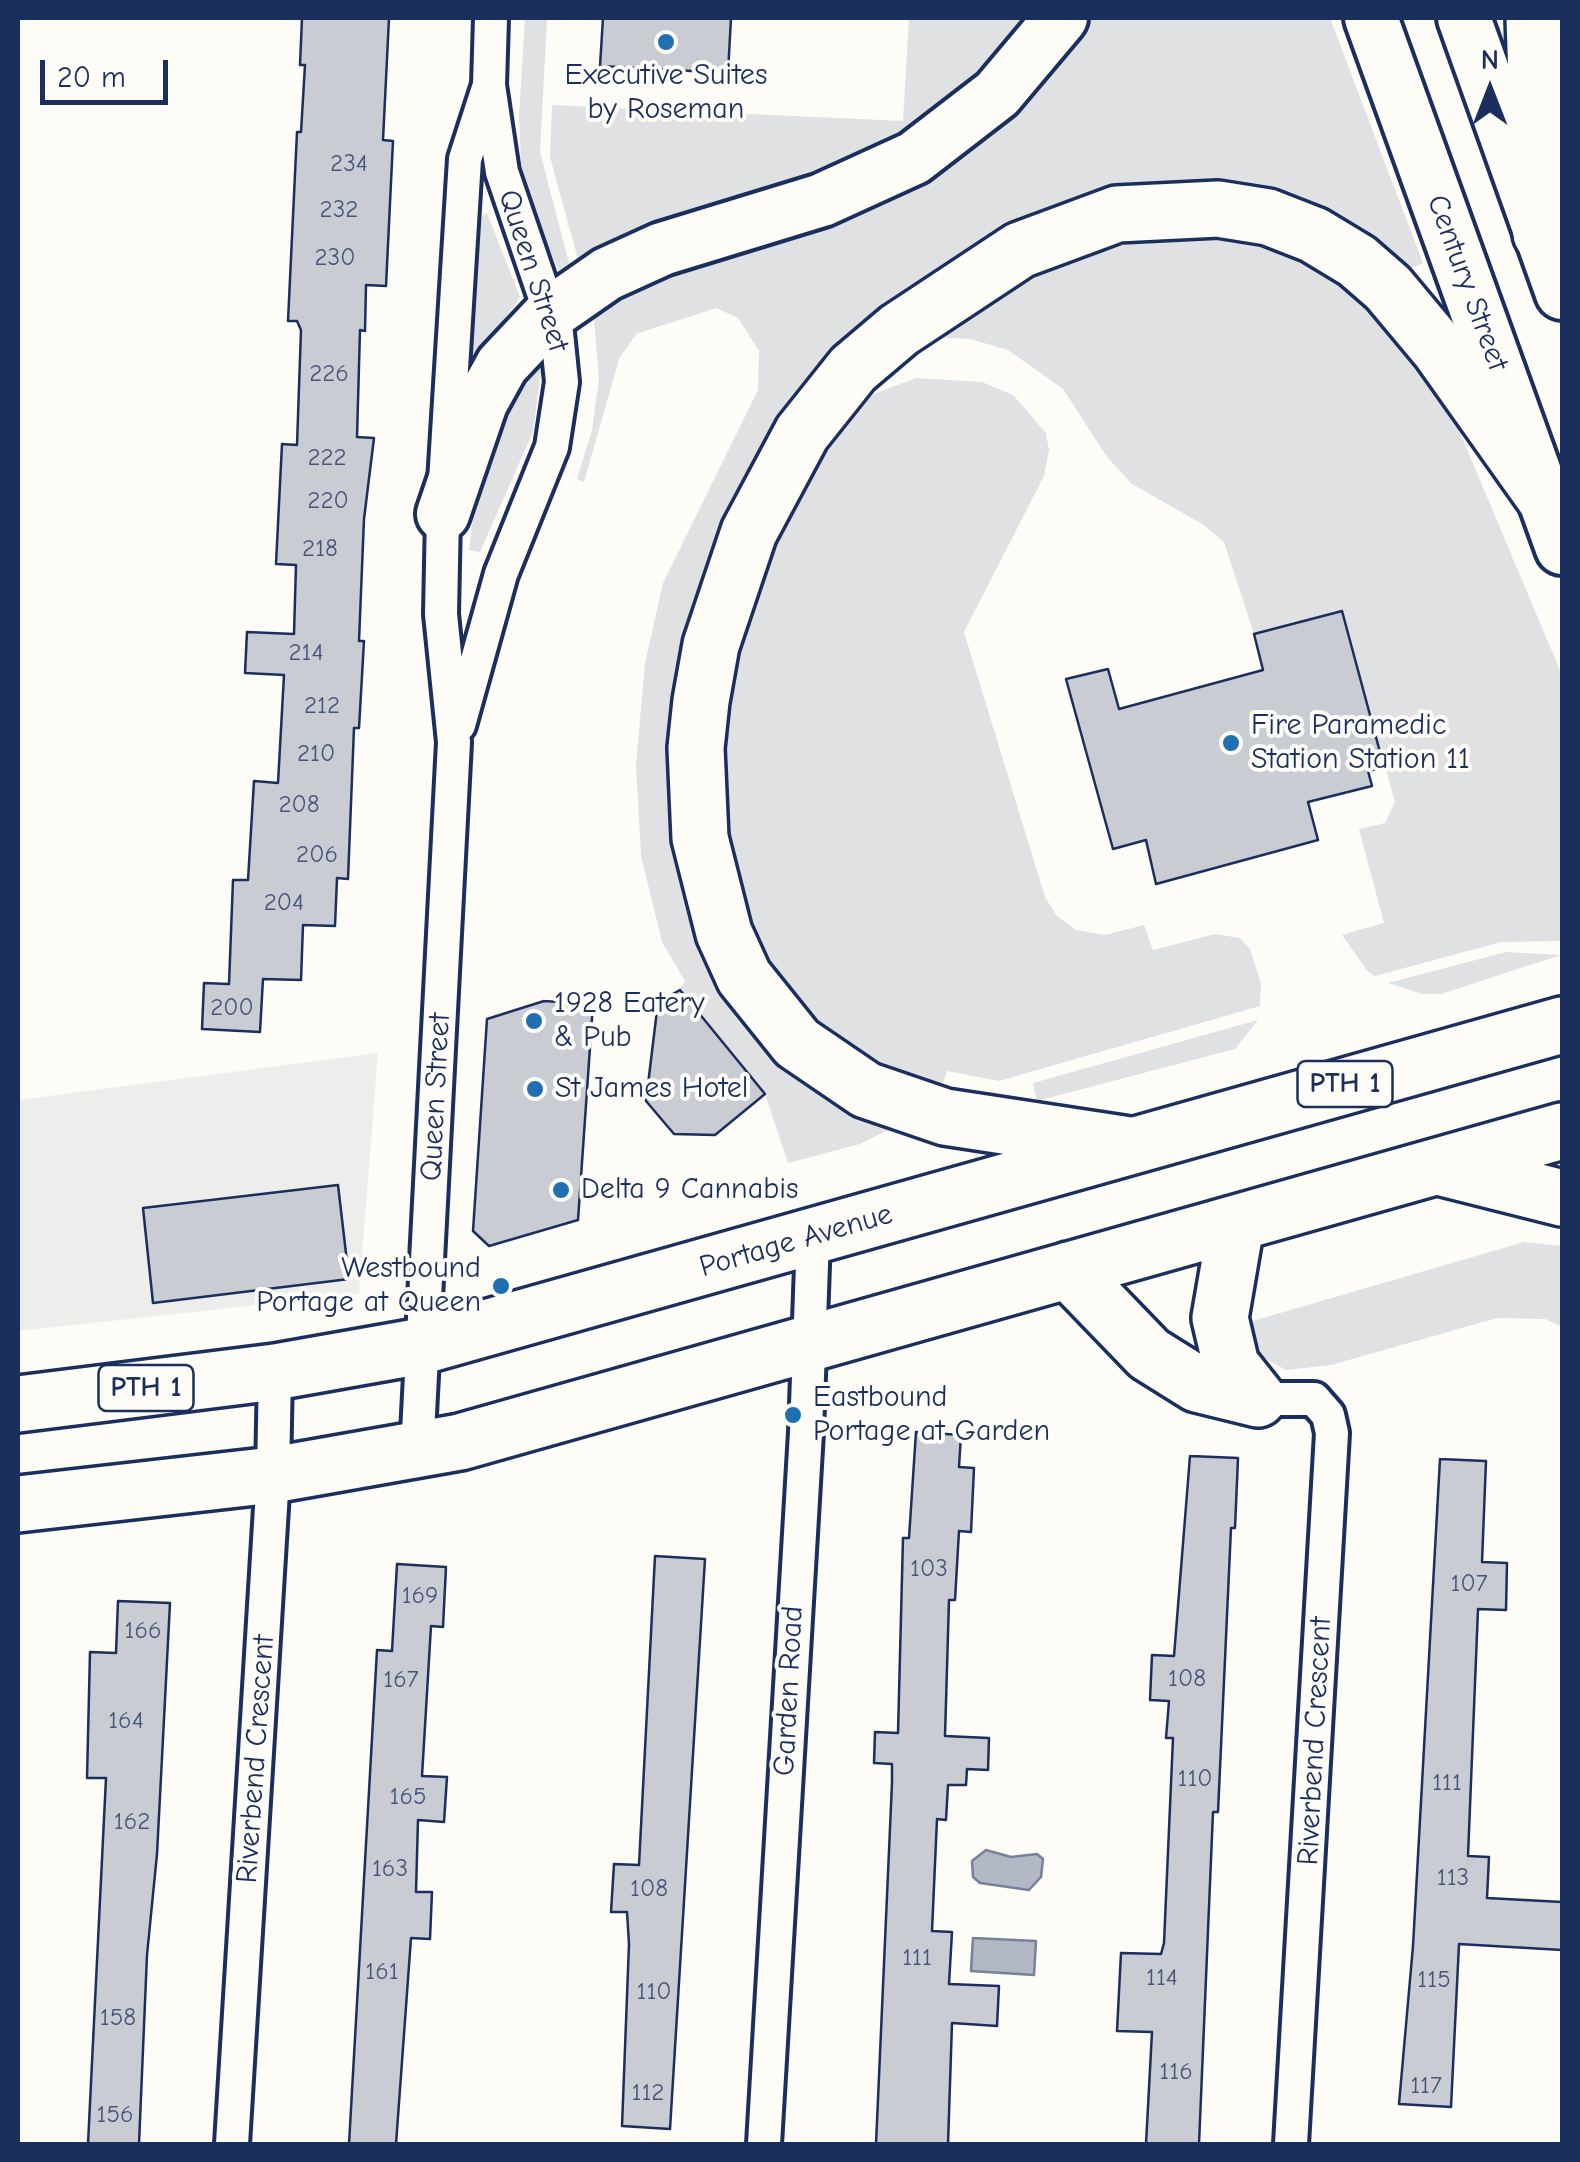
<!DOCTYPE html>
<style>
body{margin:0}
#map{position:relative;width:1580px;height:2162px;overflow:hidden;background:#fdfcf7;font-family:"Comic Neue",sans-serif}
canvas{display:block}
.frame{position:absolute;inset:0;border:20px solid #1b2f5e;pointer-events:none}
.north{position:absolute;left:1440px;top:40px;width:100px;height:100px;-webkit-text-stroke:8px #fdfcf7;paint-order:stroke;rotate:0deg;font-size:28px;font-weight:700;line-height:40px;text-align:center;color:#1b2f5e}
.north::after{content:'';display:block;margin:auto;width:35px;height:45px;background:#1b2f5e;clip-path:polygon(50% 0,100% 100%,50% 72%,0 100%)}
.scale{position:absolute;left:40px;top:60px;width:128px;height:45px;box-sizing:border-box;border:5px solid #1b2f5e;border-top:0;padding-left:12px;font-size:30px;line-height:35px;white-space:nowrap;color:#1b2f5e;-webkit-text-stroke:8px #fdfcf7;paint-order:stroke}
</style>
<div id="map">
<canvas width="1580" height="2162"></canvas>
<div class="frame"></div>
<div class="north">N</div>
<div class="scale">20 m</div>
</div>
<script>
const c = document.querySelector('canvas').getContext('2d');
c.lineJoin = 'round';
function paint(path, color) { c.fillStyle = color; c.fill(path, 'evenodd'); }
const shape = rows => new Path2D(rows.map(r => 'M' + r).join(''));
function stroke(path, color, width, dash) { c.strokeStyle = color; c.lineWidth = width; c.lineCap = dash ? 'butt' : 'round'; c.setLineDash(dash || []); c.stroke(path); }
function write(font, color, halo, rows, align = 'center') {
  c.font = font + ' "Comic Neue",sans-serif'; c.lineWidth = 8; c.setLineDash([]); c.textBaseline = 'middle'; c.strokeStyle = halo; c.fillStyle = color; for (const [text, x, y, turn = 0] of rows) {
    c.save(); c.translate(x, y); c.rotate((+turn || 0) * Math.PI / 180); c.textAlign = isNaN(turn) ? turn : align; if (halo) c.strokeText(text, 0, 0); c.fillText(text, 0, 0); c.restore();
  }
}
const built = shape([
 [378,1053,359,1294,18,1331,18,1100]
]);
const green = shape([
 [525,18,547,18,540,152,571,271,561,276,535,216,521,164,519,116],
 [909,18,1039,18,993,72,902,146,579,263,550,157,552,105,903,121],
 [1087,18,1330,18,1423,263,1400,273,1124,189,754,471,686,879,900,1124,860,1144,788,1163,765,1094,680,989,685,981,662,942,641,856,636,765,645,663,663,583,758,390,759,351,738,318,716,308,636,334,619,359,584,482,577,479,592,430,599,378,593,308,1068,46],
 [487,213,520,297,466,375,481,217],
 [1247,232,1355,283,1445,397,1562,675,1562,941,1501,942,1375,976,1368,972,1342,935,1384,923,1359,829,1385,823,1395,802,1342,611,1254,634,1224,542,1204,525,1132,484,1107,457,1063,389,1008,350,970,339,930,337,970,301,1103,238],
 [532,366,541,370,533,432,480,552,469,550,477,484,495,426],
 [916,378,982,382,1013,395,1046,433,1049,450,1044,476,964,632,1045,897,1056,915,1076,930,1105,935,1144,925,1153,950,1215,934,1240,938,1250,949,1261,984,1260,1006,999,1081,947,1071,940,1091,913,1084,834,1042,787,996,752,940,719,804,730,655,794,489,849,412,876,393],
 [1506,952,1561,955,1441,994,1422,994,1388,983],
 [1258,1020,1235,1049,1037,1101,1033,1083],
 [1524,1242,1562,1246,1562,1327,1545,1319,1497,1318,1331,1365,1286,1370,1255,1353,1239,1325]
]);
const water = shape([
 [986,1850,1011,1857,1037,1854,1043,1859,1041,1877,1029,1890,980,1883,973,1877,972,1861,986,1850],
 [973,1938,1036,1941,1034,1975,971,1971,973,1938]
]);
const building = shape([
 [302,18,389,18,383,140,393,141,386,286,366,285,365,331,360,330,357,437,374,438,364,519,359,641,364,641,359,728,354,728,348,879,337,878,335,926,303,925,301,980,263,979,260,1032,202,1029,204,983,229,984,233,880,248,880,254,781,278,783,284,675,245,673,247,632,294,634,296,565,276,564,282,444,297,445,301,330,297,321,288,321,297,132,301,132,305,65,300,65,302,18],
 [603,18,731,18,728,73,600,66,603,18],
 [1342,611,1384,767,1368,771,1372,786,1308,802,1318,840,1156,884,1146,840,1113,849,1066,679,1108,669,1119,709,1263,670,1254,634,1342,611],
 [680,990,765,1094,715,1135,674,1134,646,1101,658,1002,680,990],
 [544,1001,593,1004,578,1220,489,1246,473,1231,487,1019,544,1001],
 [338,1185,349,1279,153,1303,143,1208,338,1185],
 [916,1432,961,1435,959,1467,974,1468,971,1532,959,1531,955,1600,949,1600,945,1736,989,1738,988,1770,967,1769,966,1785,948,1785,946,1820,937,1819,932,1931,952,1932,949,1984,999,1986,997,2026,952,2023,948,2144,876,2144,892,1783,892,1764,874,1763,875,1732,898,1733,903,1538,909,1538,916,1432],
 [1190,1456,1238,1458,1235,1528,1231,1528,1218,1812,1213,1812,1199,2144,1146,2144,1152,2032,1117,2031,1121,1953,1161,1954,1164,1943,1173,1738,1166,1738,1169,1701,1150,1700,1152,1655,1174,1656,1190,1456],
 [1440,1459,1486,1461,1482,1562,1507,1563,1506,1610,1478,1609,1468,1856,1489,1857,1487,1898,1562,1902,1562,1950,1459,1944,1451,2107,1399,2104,1413,1946,1440,1459],
 [655,1556,705,1559,670,2129,622,2126,629,1944,627,1912,611,1912,614,1864,639,1865,655,1556],
 [397,1564,446,1567,443,1627,431,1626,422,1776,447,1777,444,1822,418,1820,416,1892,432,1892,430,1939,411,1938,396,2144,349,2144,377,1650,392,1651,397,1564],
 [118,1601,170,1603,157,1854,147,1955,139,2144,88,2144,106,1778,87,1778,90,1652,116,1653,118,1601]
]);
const street = shape([
 [459,725,501,574,552,447,562,382,557,333,502,172,489,85,491,18],
 [1258,1399,1314,1399,1328,1415,1332,1433,1291,2144],
 [417,1452,454,742,441,614,443,514,465,159,489,85],
 [232,2144,273,1475,275,1372],
 [764,2144,806,1432,813,1237]
]);
const primary = shape([
 [1371,18,1562,548],
 [1464,18,1562,293],
 [443,514,481,403,502,365,551,313,607,274,662,249,822,200,914,158,997,94,1061,18]
]);
const highway = shape([
 [1534,18,1541,234],
 [1129,1145,945,1117,866,1090,797,1043,744,977,724,933,700,838,696,748,701,701,711,645,749,532,802,433,853,369,899,330,1020,250,1117,214,1218,209,1268,217,1314,235,1357,261,1388,288,1439,349,1544,497],
 [1439,1167,1562,1198],
 [1236,1225,1220,1318,1231,1365,1258,1399],
 [1068,1270,1149,1354,1197,1384,1258,1399],
 [18,1404,275,1372,422,1346,1562,1025],
 [18,1504,273,1475,460,1442,1562,1131]
]);
const markers = [
 [666,42,10,"#1f6fb2"],
 [1231,743,10,"#1f6fb2"],
 [534,1021,10,"#1f6fb2"],
 [535,1089,10,"#1f6fb2"],
 [561,1190,10,"#1f6fb2"],
 [501,1286,10,"#1f6fb2"],
 [793,1415,10,"#1f6fb2"]
];
const numberNames = [
 ["234",349,164],
 ["232",339,210],
 ["230",335,258],
 ["226",329,374],
 ["222",327,458],
 ["220",328,501],
 ["218",320,549],
 ["214",306,653],
 ["212",322,706],
 ["210",316,754],
 ["208",299,805],
 ["206",317,855],
 ["204",284,903],
 ["200",232,1008],
 ["103",929,1569],
 ["107",1469,1584],
 ["169",420,1596],
 ["166",143,1631],
 ["108",1187,1679],
 ["167",401,1680],
 ["164",126,1721],
 ["110",1195,1779],
 ["111",1447,1783],
 ["165",408,1797],
 ["162",132,1822],
 ["163",390,1869],
 ["113",1453,1878],
 ["108",649,1889],
 ["111",917,1958],
 ["161",382,1972],
 ["114",1162,1978],
 ["115",1434,1980],
 ["110",654,1992],
 ["158",118,2018],
 ["116",1176,2072],
 ["117",1426,2086],
 ["112",648,2093],
 ["156",115,2115]
];
const shields = [
 [1345,1084,95],
 [146,1388,95]
];
const shieldNames = [
 ["PTH 1",1345,1084],
 ["PTH 1",146,1388]
];
const poiNames = [
 ["Executive Suites",666,76,"center"],
 ["by Roseman",666,110,"center"],
 ["Fire Paramedic",1251,726],
 ["Station Station 11",1251,760],
 ["1928 Eatery",554,1004],
 ["& Pub",554,1038],
 ["St James Hotel",555,1089],
 ["Delta 9 Cannabis",581,1190],
 ["Westbound",481,1269,"right"],
 ["Portage at Queen",481,1303,"right"],
 ["Eastbound",813,1398],
 ["Portage at Garden",813,1432]
];
const streetNames = [
 ["Queen Street",533,271,72],
 ["Century Street",1467,283,70],
 ["Queen Street",436,1097,-87],
 ["Portage Avenue",796,1241,-16],
 ["Garden Road",789,1691,-87],
 ["Riverbend Crescent",1315,1741,-87],
 ["Riverbend Crescent",256,1759,-86]
];
paint(built, '#edeeec');
paint(green, '#e0e1e3');
paint(water, '#b3b8c5');
stroke(water, '#76819c', 2.5);
paint(building, '#c9ccd3');
stroke(building, '#1b2f5e', 2.5);
stroke(street, '#1b2f5e', 40);
stroke(primary, '#1b2f5e', 60);
stroke(highway, '#1b2f5e', 62);
stroke(street, '#fdfcf7', 32);
stroke(primary, '#fdfcf7', 52);
stroke(highway, '#fdfcf7', 55);
for (const [x, y, r, color] of markers) { const dot = new Path2D(); dot.arc(x, y, r, 0, 2 * Math.PI); c.fillStyle = color; c.fill(dot); stroke(dot, '#fdfcf7', 4); }
write('25px', '#46567b', null, numberNames);
for (const [x, y, w] of shields) { const box = new Path2D(); box.roundRect(x - w / 2, y - 23, w, 46, 8); c.fillStyle = '#fdfcf7'; c.fill(box); stroke(box, '#1b2f5e', 2.5); }
write('bold 28px', '#1b2f5e', null, shieldNames);
write('30px', '#1b2f5e', '#fdfcf7', poiNames, 'left');
write('30px', '#1b2f5e', '#fdfcf7', streetNames);
</script>
